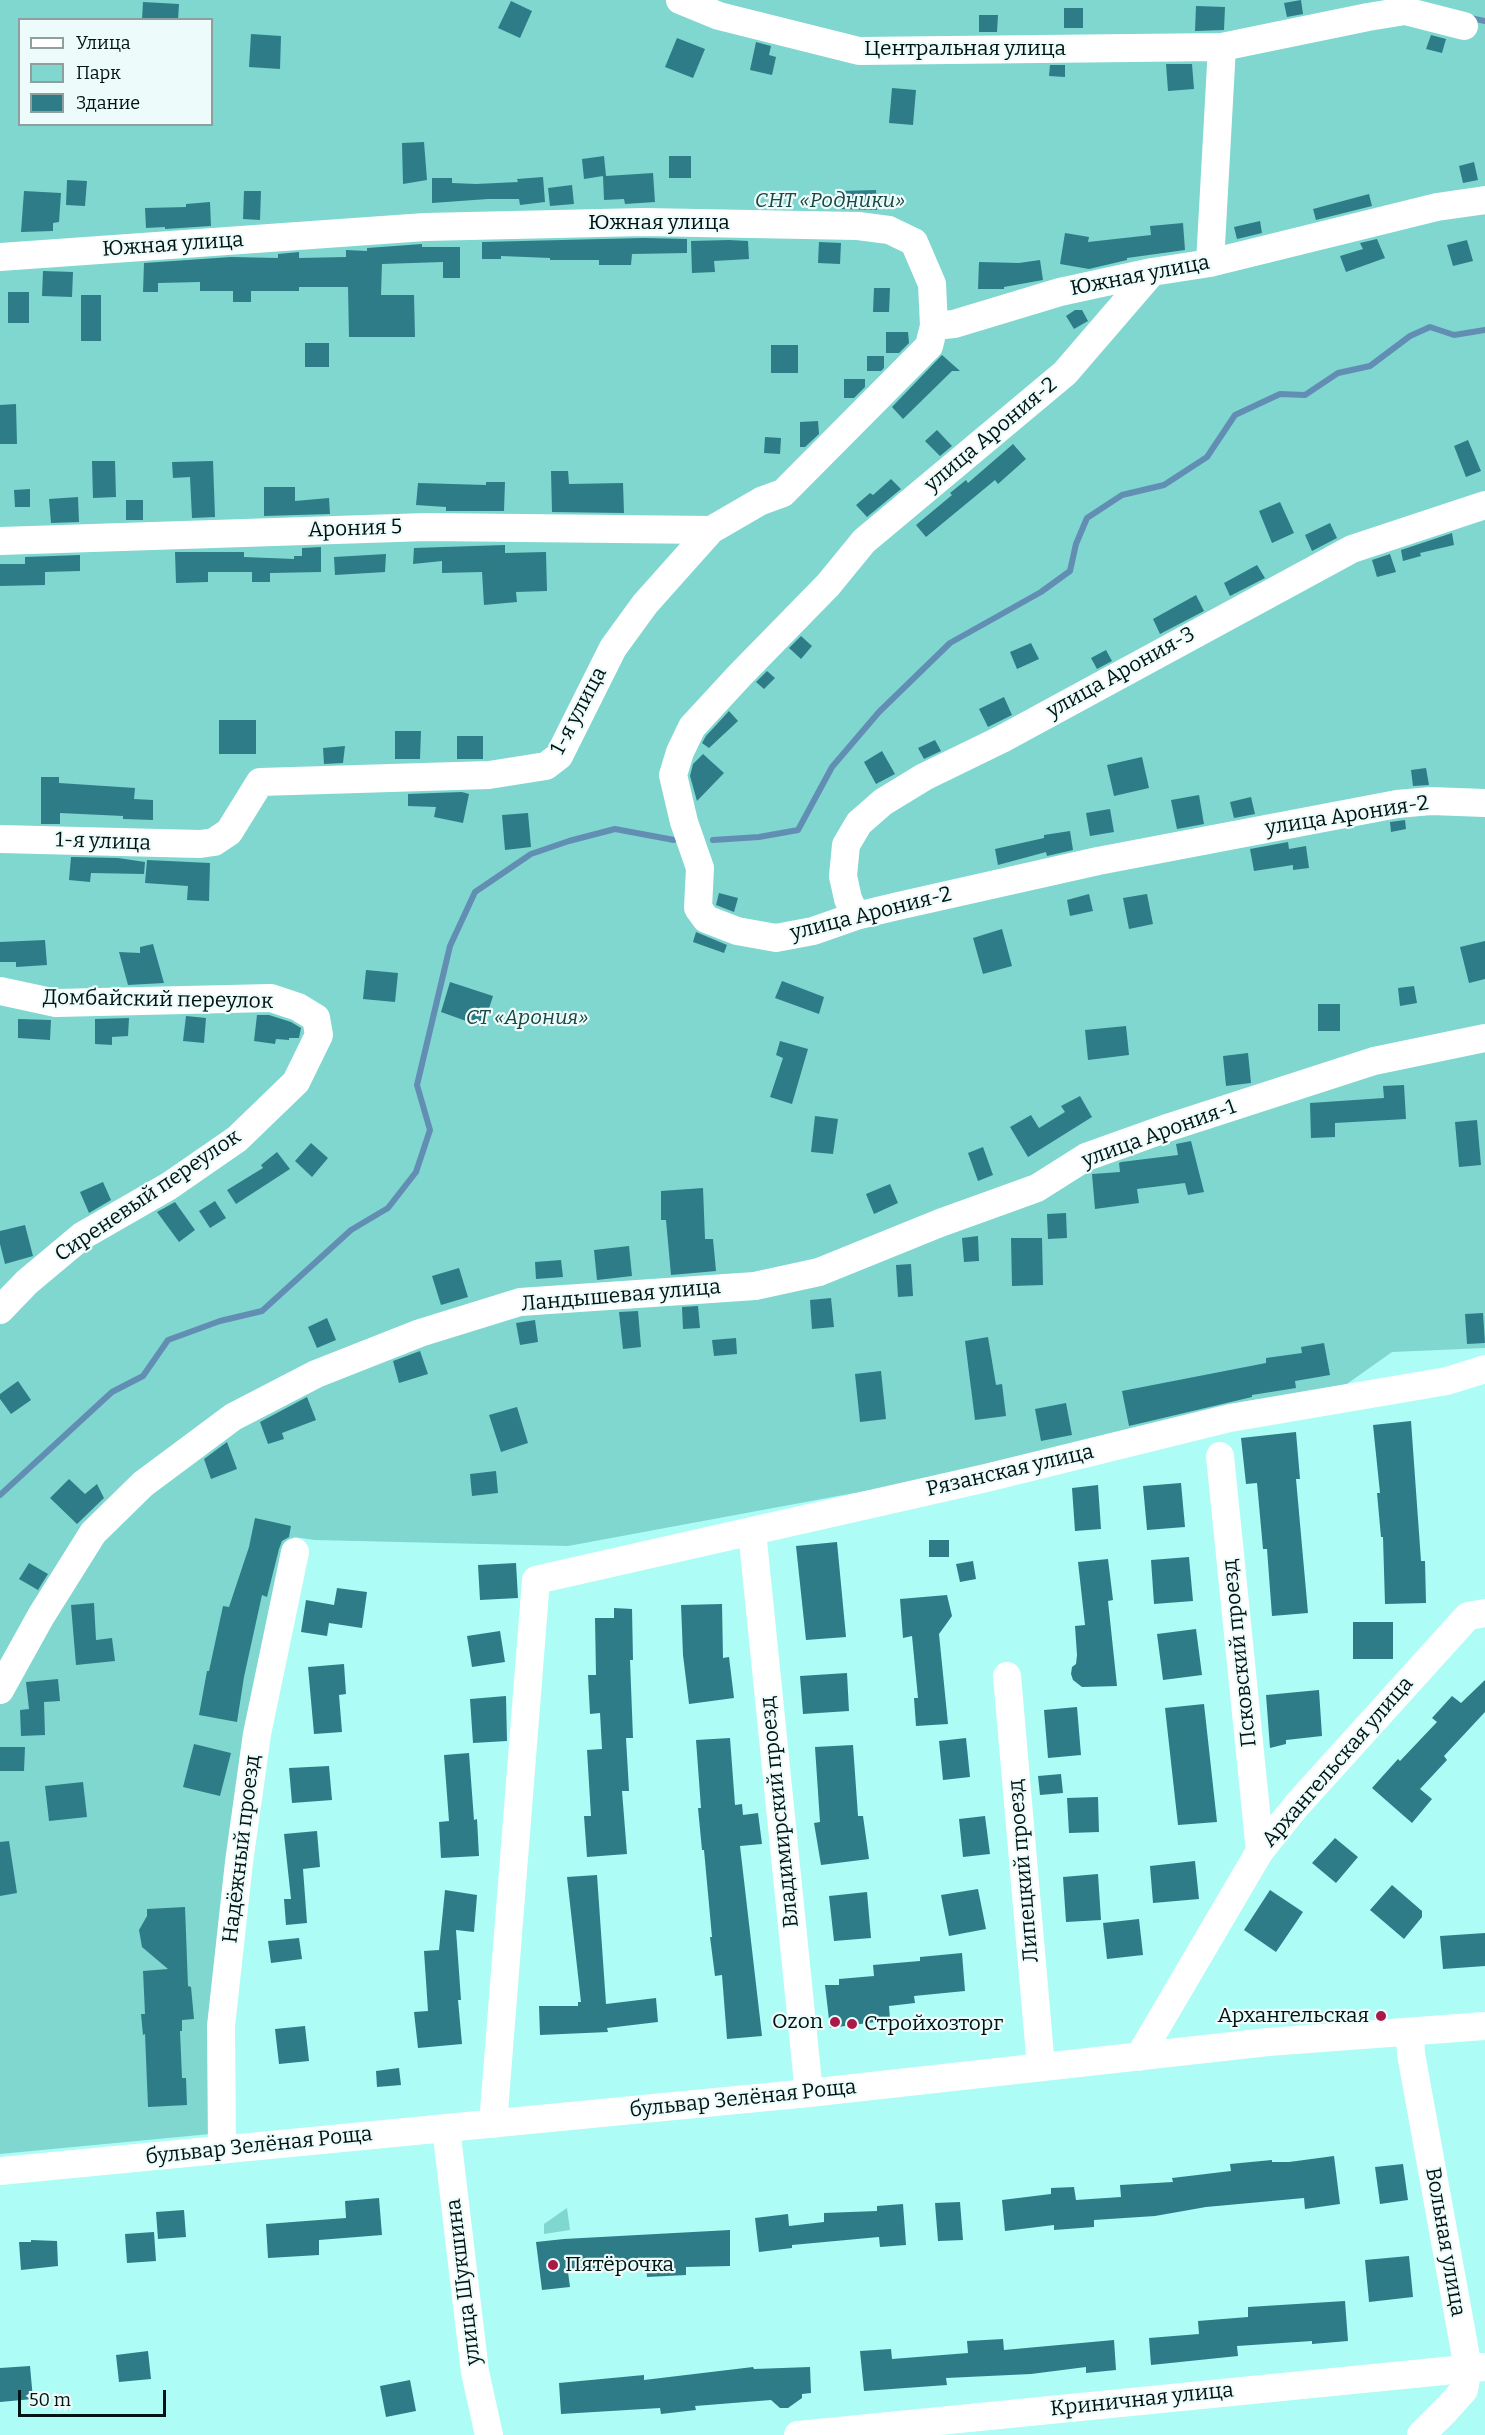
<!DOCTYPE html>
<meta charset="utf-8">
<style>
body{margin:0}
#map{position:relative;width:1485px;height:2435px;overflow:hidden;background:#aefcf6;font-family:Bitter,serif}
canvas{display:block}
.legend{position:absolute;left:18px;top:18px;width:195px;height:108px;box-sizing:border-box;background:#edfcfa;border:2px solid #8e9f9e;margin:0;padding:8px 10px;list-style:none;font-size:18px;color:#001413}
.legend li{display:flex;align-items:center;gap:12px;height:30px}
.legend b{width:30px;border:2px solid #8e9f9e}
.scale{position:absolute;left:18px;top:2390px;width:148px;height:27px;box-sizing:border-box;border:3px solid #001413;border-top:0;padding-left:8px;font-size:18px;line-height:21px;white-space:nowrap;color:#001413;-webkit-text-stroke:4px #edfcfa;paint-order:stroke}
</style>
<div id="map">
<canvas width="1485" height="2435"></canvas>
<ul class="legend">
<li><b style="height:8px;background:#fff"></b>Улица</li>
<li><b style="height:16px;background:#7fd7d0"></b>Парк</li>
<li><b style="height:16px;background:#2e7c88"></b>Здание</li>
</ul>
<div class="scale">50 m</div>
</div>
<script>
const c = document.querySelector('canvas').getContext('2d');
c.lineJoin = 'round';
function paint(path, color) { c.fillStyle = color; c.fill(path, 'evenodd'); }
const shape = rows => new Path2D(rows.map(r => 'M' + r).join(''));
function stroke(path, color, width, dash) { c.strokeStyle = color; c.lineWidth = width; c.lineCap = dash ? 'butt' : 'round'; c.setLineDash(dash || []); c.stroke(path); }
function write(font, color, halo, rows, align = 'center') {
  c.font = font + ' Bitter,serif'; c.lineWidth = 4.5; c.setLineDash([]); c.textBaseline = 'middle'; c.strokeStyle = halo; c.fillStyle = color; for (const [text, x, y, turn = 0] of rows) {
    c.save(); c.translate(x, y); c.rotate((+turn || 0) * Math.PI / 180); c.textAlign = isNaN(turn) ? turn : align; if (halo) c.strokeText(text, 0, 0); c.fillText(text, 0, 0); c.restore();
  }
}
const green = shape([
 [0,0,1485,0,1485,1348,1392,1352,1313,1408,568,1546,315,1540,294,1537,256,1686,210,2134,0,2154],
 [20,20,212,20,212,124,20,124],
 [567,2208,570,2230,544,2234,544,2224]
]);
const stream = shape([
 [1470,18,1485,21],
 [713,840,759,837,798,830,832,767,879,712,950,643,1041,592,1070,571,1076,544,1087,518,1122,495,1164,485,1207,457,1235,415,1280,394,1305,395,1338,373,1370,366,1410,336,1430,327,1454,335,1485,330],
 [0,1495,112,1392,143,1376,168,1340,220,1321,262,1311,351,1230,388,1208,416,1172,430,1130,417,1085,450,946,475,892,531,854,569,841,615,829,674,840]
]);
const building = shape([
 [1301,0,1303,14,1287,17,1284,3],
 [511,1,532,11,520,38,498,28],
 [143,2,179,4,178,20,142,20],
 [1196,6,1225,7,1224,30,1195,31],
 [1064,8,1083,8,1083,28,1064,28],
 [979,15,998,15,997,32,979,32],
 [251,34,281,36,280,69,249,67],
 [1431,35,1446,39,1442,53,1426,49],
 [677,38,705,49,693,78,665,67],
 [756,42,771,46,769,55,776,57,772,75,750,70],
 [1166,64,1192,64,1194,89,1168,91],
 [1050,65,1065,65,1065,77,1049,76],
 [892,88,916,90,913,125,889,123],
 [424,142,427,180,403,184,402,143],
 [604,156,606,176,653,173,655,202,625,204,624,199,604,200,603,176,584,179,582,159],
 [669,156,691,156,691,178,669,178],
 [1474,162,1478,180,1463,183,1459,166],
 [543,177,545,202,520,205,519,199,488,199,432,203,432,178,452,178,452,183,476,184,518,182,517,179],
 [67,180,87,181,85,206,66,205],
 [572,185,574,204,550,206,548,188],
 [876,190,877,210,840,209,840,191],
 [24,191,61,193,59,222,53,223,53,231,21,232],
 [244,191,261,191,260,220,243,219],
 [1369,194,1372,206,1316,220,1313,209],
 [210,202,211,226,165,229,165,227,146,228,145,208,186,207,186,204],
 [1260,221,1262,233,1237,239,1234,227],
 [1183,223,1185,250,1127,258,1127,260,1089,269,1060,264,1065,233,1089,237,1088,242,1151,235,1150,226],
 [644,238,687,239,687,253,632,254,631,265,599,265,599,260,550,260,550,258,501,256,501,259,482,259,482,242],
 [1377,239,1385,258,1346,272,1340,256,1363,249,1360,243],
 [729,240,748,241,749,259,714,261,715,272,692,273,691,241],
 [1467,240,1473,261,1453,266,1447,245],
 [819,242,841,243,840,264,818,263],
 [422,244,422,247,460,247,460,278,443,278,443,262,382,264,381,295,414,295,415,337,349,337,348,287,299,287,299,291,251,291,251,302,233,302,233,291,200,291,200,282,158,283,158,292,143,292,144,263,231,257,278,258,278,254,299,252,299,258,346,257,346,250,367,251,367,248],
 [1040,260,1043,280,1004,287,1004,289,978,289,979,262,1019,263],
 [43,271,73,272,72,297,42,296],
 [874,288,890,288,889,312,873,312],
 [8,292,29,292,29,323,8,323],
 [81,295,101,295,101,341,81,341],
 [1075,310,1082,310,1088,321,1074,329,1066,316],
 [886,332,908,332,909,343,899,353,886,353],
 [305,343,329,343,329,367,305,367],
 [771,345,798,345,798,373,771,373],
 [942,355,960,371,952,371,903,419,892,407],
 [867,356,884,356,884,368,881,371,867,371],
 [844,379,865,379,865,387,854,398,844,398],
 [16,404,17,444,0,444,0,405],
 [818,421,819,434,805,447,800,447,800,422],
 [937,430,952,446,940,456,925,441],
 [765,437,781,438,780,454,764,453],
 [1468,440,1481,471,1466,477,1454,446],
 [1013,444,1026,459,998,484,995,480,926,537,916,525,952,495,950,493,966,480,968,483],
 [92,461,115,461,116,497,93,498],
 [213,461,215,517,192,518,190,477,173,478,172,462],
 [551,471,568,471,569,484,623,483,624,513,552,512],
 [891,479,901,489,867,517,856,505,870,493,873,495],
 [486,482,505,482,504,511,446,511,446,507,416,505,418,483,486,485],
 [264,487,295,487,295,501,329,498,330,514,264,516],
 [30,489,30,507,15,507,14,490],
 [78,497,79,522,51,523,49,499],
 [126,500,143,500,143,520,126,520],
 [1280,502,1294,533,1272,543,1259,511],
 [1330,523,1337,538,1312,551,1305,535],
 [1452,533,1454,545,1420,553,1421,556,1403,561,1401,550],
 [505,545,505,553,546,552,547,591,516,592,517,602,484,605,482,572,442,573,442,561,413,564,414,548],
 [321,547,321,572,270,573,270,582,252,582,252,572,208,572,208,582,176,583,175,552,244,552,244,557,294,559,294,556,302,556,302,548],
 [386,554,385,572,335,575,334,557],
 [1390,554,1396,572,1377,577,1372,560],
 [80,555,80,571,45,572,45,585,0,586,0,564,25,564,25,557],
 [1257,565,1265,578,1230,596,1224,583],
 [1196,595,1204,611,1160,634,1153,619],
 [801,636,812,646,801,659,789,648],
 [1031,643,1039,659,1017,669,1010,652],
 [1106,650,1112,661,1097,669,1091,658],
 [767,671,775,678,764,689,756,682],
 [1004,697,1012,715,988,727,979,709],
 [729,711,738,721,709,748,702,743,706,736],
 [219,720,256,720,256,754,219,754],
 [395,731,421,731,420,759,395,759],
 [457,736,483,736,483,759,457,759],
 [935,740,941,751,924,759,918,748],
 [345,746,343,763,324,764,323,748],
 [882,751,895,774,876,784,864,762],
 [703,754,724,773,697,801,690,776,693,764],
 [1142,757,1149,788,1114,796,1107,765],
 [1426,768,1429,785,1413,786,1411,770],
 [41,777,59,777,59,783,135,788,134,799,153,800,153,820,123,819,123,816,60,813,60,824,41,824],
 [462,792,469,794,463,823,434,817,436,807,408,806,408,794],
 [1199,795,1204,824,1177,829,1171,800],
 [1251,797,1255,814,1234,818,1230,802],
 [1110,809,1114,832,1090,836,1086,813],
 [528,813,531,847,505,850,502,815],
 [1405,820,1406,829,1391,832,1390,822],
 [1070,831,1073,850,1047,856,1046,852,998,865,995,849,1044,838,1044,835],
 [1288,842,1289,849,1306,846,1309,868,1293,870,1293,865,1254,871,1250,849],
 [71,857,118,858,145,862,144,874,91,873,90,882,69,880],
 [147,860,210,863,209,901,187,900,188,886,145,883],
 [719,893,738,898,734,912,716,905],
 [1089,894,1093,911,1070,916,1067,900],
 [1147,894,1153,924,1129,929,1123,898],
 [1002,929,1012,966,983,974,973,938],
 [696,932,727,945,724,953,693,942],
 [45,940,47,965,16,967,16,962,0,962,0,942],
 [1485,941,1485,979,1469,983,1460,947],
 [153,944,164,983,128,985,119,952,140,953,140,947],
 [366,970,398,973,395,1002,363,999],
 [782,981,824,997,819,1014,775,998],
 [450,982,493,996,483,1027,441,1012],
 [1414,986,1417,1003,1400,1006,1398,988],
 [1318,1004,1340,1004,1340,1031,1318,1031],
 [257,1015,269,1015,291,1022,301,1028,299,1038,289,1038,289,1040,276,1039,275,1044,254,1041],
 [186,1016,206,1018,204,1043,183,1041],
 [129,1018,128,1036,112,1037,112,1045,95,1044,95,1019],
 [18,1019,51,1020,50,1040,18,1038],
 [1126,1026,1129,1055,1088,1060,1085,1030],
 [780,1041,808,1049,792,1104,770,1097,783,1058,776,1055],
 [1248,1053,1251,1083,1226,1086,1223,1056],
 [1404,1085,1406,1119,1335,1123,1335,1137,1311,1138,1310,1103,1384,1098,1383,1086],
 [1080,1096,1092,1117,1028,1157,1010,1127,1031,1115,1039,1128,1065,1112,1061,1106],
 [815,1116,838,1119,833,1154,811,1152],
 [1477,1120,1481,1165,1459,1167,1455,1122],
 [1191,1141,1204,1192,1188,1195,1185,1183,1137,1189,1139,1203,1095,1209,1092,1174,1120,1172,1119,1163,1121,1162,1178,1155,1176,1144],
 [311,1143,328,1158,312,1177,295,1161],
 [983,1147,993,1175,978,1181,968,1153],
 [277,1152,290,1169,236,1204,227,1190,263,1168,261,1165],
 [103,1182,111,1200,89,1213,80,1192],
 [890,1184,898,1203,874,1214,866,1194],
 [703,1188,705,1239,713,1239,716,1271,671,1275,666,1220,661,1220,661,1191],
 [215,1201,226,1218,210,1228,199,1211],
 [175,1202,195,1230,179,1242,157,1212],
 [1066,1213,1067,1238,1048,1239,1047,1214],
 [25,1225,33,1256,5,1264,0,1244,0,1231],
 [978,1236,979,1261,964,1262,962,1238],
 [1011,1238,1042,1238,1043,1285,1012,1286],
 [629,1246,632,1276,597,1280,594,1250],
 [561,1260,563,1277,536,1279,535,1262],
 [911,1264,913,1296,898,1297,896,1265],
 [459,1268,468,1297,441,1305,432,1276],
 [831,1298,834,1327,812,1329,810,1300],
 [698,1306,700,1328,683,1329,682,1307],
 [638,1311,641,1347,623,1349,619,1312],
 [1483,1313,1485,1343,1467,1344,1465,1314],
 [327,1318,336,1340,317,1348,308,1327],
 [535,1320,538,1342,520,1345,516,1323],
 [988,1337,996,1385,1002,1384,1006,1416,975,1420,965,1341],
 [736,1338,737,1354,714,1356,712,1340],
 [1324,1343,1330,1375,1295,1381,1296,1388,1252,1395,1252,1397,1129,1426,1122,1391,1266,1363,1266,1358,1302,1353,1301,1347],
 [420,1351,428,1374,399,1383,393,1361],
 [881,1371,886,1419,860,1422,855,1374],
 [18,1381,31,1400,11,1414,0,1399,0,1394],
 [307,1397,316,1420,282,1433,284,1439,268,1444,260,1422],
 [1066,1403,1072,1435,1041,1441,1035,1409],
 [517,1407,528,1443,501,1452,489,1415],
 [1411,1421,1421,1561,1425,1561,1426,1603,1385,1604,1383,1537,1381,1537,1377,1493,1380,1493,1373,1425],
 [1296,1432,1300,1479,1296,1479,1308,1613,1272,1616,1267,1549,1263,1549,1257,1483,1246,1484,1241,1438],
 [227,1442,237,1469,211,1479,204,1459],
 [496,1471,498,1493,472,1496,470,1474],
 [69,1479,85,1494,97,1484,104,1498,77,1524,50,1498],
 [1181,1483,1185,1527,1147,1530,1143,1486],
 [1098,1485,1101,1529,1075,1531,1072,1488],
 [255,1518,291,1526,289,1537,282,1541,279,1549,267,1597,262,1595,244,1677,237,1722,199,1715,207,1671,209,1671,223,1606,229,1607,249,1547],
 [929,1540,949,1540,949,1557,929,1557],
 [837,1542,846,1637,806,1640,796,1546],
 [1189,1557,1193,1601,1154,1604,1151,1560],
 [1108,1559,1113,1600,1108,1601,1117,1686,1082,1687,1073,1680,1071,1674,1072,1667,1076,1664,1077,1655,1075,1626,1085,1625,1078,1562],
 [973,1561,976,1579,960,1582,956,1564],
 [29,1563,48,1574,38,1590,19,1579],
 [516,1563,518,1598,480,1600,478,1565],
 [337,1588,367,1592,362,1628,329,1623,327,1636,301,1632,306,1600,334,1605],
 [947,1595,952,1616,939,1634,948,1724,916,1726,914,1698,918,1698,912,1636,903,1638,900,1599],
 [94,1603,96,1640,112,1638,115,1661,76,1665,71,1605],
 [722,1604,723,1658,729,1657,734,1698,689,1704,683,1655,681,1605],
 [614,1608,632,1609,633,1660,630,1660,633,1738,626,1738,629,1791,622,1791,627,1854,587,1857,584,1816,591,1816,587,1750,602,1749,600,1713,590,1714,588,1675,596,1675,595,1618,614,1618],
 [1353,1622,1393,1622,1393,1659,1353,1659],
 [1196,1629,1202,1675,1163,1680,1157,1634],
 [500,1631,505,1662,472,1667,467,1636],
 [344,1664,346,1694,339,1695,342,1732,314,1734,308,1667],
 [847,1673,849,1711,803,1714,800,1676],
 [58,1679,60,1701,44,1702,45,1735,21,1736,20,1710,29,1709,26,1682],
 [1485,1680,1485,1712,1444,1756,1447,1760,1420,1789,1432,1799,1412,1823,1372,1788,1398,1759,1400,1761,1437,1722,1432,1718,1452,1696,1461,1703],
 [1319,1690,1322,1736,1286,1740,1286,1744,1270,1748,1266,1695],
 [506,1696,507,1741,473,1743,470,1699],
 [1204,1704,1217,1822,1178,1825,1165,1708],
 [1077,1707,1081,1755,1048,1758,1044,1710],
 [730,1738,735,1805,742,1804,743,1815,758,1813,762,1844,740,1846,762,2036,727,2039,722,1975,715,1976,710,1937,712,1937,704,1850,702,1850,698,1808,701,1808,696,1740],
 [966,1738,970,1777,943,1780,939,1741],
 [194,1744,231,1753,220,1796,183,1787],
 [853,1745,858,1816,863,1816,869,1859,821,1865,814,1823,820,1822,815,1747],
 [0,1747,25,1747,24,1771,0,1771],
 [469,1753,474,1820,477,1819,479,1856,441,1858,439,1822,449,1821,444,1755],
 [329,1766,332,1800,292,1803,289,1768],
 [1061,1774,1063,1793,1040,1795,1038,1776],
 [83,1782,87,1817,49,1821,45,1786],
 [1098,1797,1099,1832,1069,1833,1067,1798],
 [985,1816,990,1854,963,1857,959,1819],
 [317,1831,320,1867,303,1869,307,1923,286,1925,284,1899,291,1899,284,1834],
 [1335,1838,1358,1857,1336,1883,1312,1863],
 [9,1841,17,1893,0,1896,0,1842],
 [1195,1861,1199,1899,1153,1903,1150,1866],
 [1098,1874,1101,1920,1066,1922,1063,1877],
 [597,1875,606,2004,656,1998,658,2022,607,2028,608,2032,540,2035,539,2006,578,2006,578,2002,581,2002,567,1877],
 [1392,1885,1422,1911,1422,1917,1404,1939,1370,1910],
 [978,1889,986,1929,949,1936,941,1895],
 [445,1890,477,1895,474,1932,456,1930,461,2000,458,2000,462,2044,418,2048,414,2012,428,2011,424,1951,439,1950],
 [1270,1890,1303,1912,1276,1952,1244,1930],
 [867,1892,871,1938,834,1941,829,1896],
 [185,1907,188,1986,191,1987,194,2019,182,2020,182,2031,180,2031,182,2078,186,2078,187,2105,148,2107,145,2034,143,2035,141,2014,145,2014,143,1971,168,1969,142,1947,139,1930,147,1916,147,1909],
 [1139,1919,1143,1955,1107,1959,1103,1923],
 [1485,1933,1485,1966,1443,1969,1440,1936],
 [299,1938,302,1959,271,1963,268,1941],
 [962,1953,965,1991,914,1996,915,2003,889,2006,890,2020,830,2028,825,1985,839,1985,839,1979,874,1976,873,1965,920,1961,920,1957],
 [305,2026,309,2061,279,2064,275,2029],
 [399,2068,401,2085,377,2087,376,2071],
 [1334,2156,1340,2204,1305,2209,1304,2198,1206,2207,1155,2216,1094,2220,1094,2227,1054,2230,1054,2225,1005,2231,1002,2200,1051,2194,1051,2188,1074,2187,1076,2200,1121,2197,1120,2185,1173,2182,1172,2178,1231,2171,1230,2164,1272,2160,1272,2162,1289,2162],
 [1403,2164,1408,2200,1380,2204,1375,2167],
 [379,2198,382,2235,319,2240,319,2255,268,2258,266,2224,346,2218,345,2201],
 [960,2202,963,2240,938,2241,935,2203],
 [903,2204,906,2245,880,2247,879,2237,792,2245,792,2248,759,2252,755,2218,788,2214,789,2226,824,2222,824,2213,877,2211,877,2206],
 [184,2210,186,2237,158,2239,156,2212],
 [730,2230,730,2266,686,2267,686,2275,647,2277,646,2262,613,2265,613,2269,568,2272,570,2287,542,2290,536,2242,564,2239],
 [154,2232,156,2261,127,2263,125,2234],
 [31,2240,57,2241,58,2266,21,2270,19,2242,31,2242],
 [1409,2256,1413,2297,1369,2302,1365,2260],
 [1345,2301,1348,2341,1312,2344,1312,2341,1237,2346,1238,2356,1151,2365,1149,2338,1199,2334,1198,2321,1248,2317,1248,2307],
 [1003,2339,1004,2350,1114,2340,1116,2370,1086,2373,1086,2367,1031,2374,946,2378,947,2385,864,2391,860,2351,891,2349,892,2359,968,2353,967,2341],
 [148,2351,151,2379,119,2382,116,2355],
 [30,2366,33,2399,0,2402,0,2368],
 [753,2367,754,2369,810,2367,811,2393,802,2394,802,2398,788,2408,780,2408,771,2400,695,2406,696,2410,661,2414,660,2408,561,2414,559,2383,644,2375,644,2380],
 [410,2380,416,2411,386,2417,380,2386]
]);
const minor = shape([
 [680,0,719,16,859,51,1222,47,1368,17,1405,11,1464,26],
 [0,257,425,227,644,222,858,226,889,230,914,242,932,284,934,326,929,346,783,493,761,501,711,530,645,604,613,648,559,756,546,766,489,775,260,782,229,832,214,842,200,844,0,839],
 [1210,263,1222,47],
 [1152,272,1065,373,864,541,828,585,740,675,692,727,680,752,673,775,684,822,700,868,698,908,706,919,737,931,776,938,813,931,856,916,898,906,1098,861,1397,804,1431,801,1485,803],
 [934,326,954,324,1060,292,1152,272,1210,263,1437,207,1485,200],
 [0,541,427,527,711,530],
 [856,916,848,899,843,876,846,845,859,823,883,802,924,777,1002,739,1352,549,1485,505],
 [0,991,56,1003,271,998,298,1007,316,1018,319,1035,296,1082,237,1139,169,1186,82,1236,27,1282,0,1310],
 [1220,1456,1260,1851],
 [752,1531,809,2093],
 [1007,1676,1041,2067],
 [0,1690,41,1616,93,1533,143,1484,233,1417,316,1374,420,1333,520,1302,755,1286,819,1272,940,1223,1037,1188,1086,1157,1170,1127,1374,1061,1485,1038],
 [1410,2033,1411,2054,1468,2368,1464,2390,1446,2410,1421,2435],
 [1139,2057,1260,1851,1297,1805,1468,1616,1485,1613],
 [493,2124,536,1580,986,1478,1230,1418,1447,1381,1485,1369],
 [446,2128,475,2372,489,2435],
 [222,2150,221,2026,239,1862,257,1734,295,1552],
 [0,2171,809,2093,1268,2042,1485,2026],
 [798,2435,1485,2367]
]);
const markers = [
 [1381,2016,6,"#ac1848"],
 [835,2022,6,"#ac1848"],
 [852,2024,6,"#ac1848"],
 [553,2265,6,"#ac1848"]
];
const streetNames = [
 ["Центральная улица",965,49],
 ["Южная улица",659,223],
 ["Южная улица",173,245,-4],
 ["Южная улица",1140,276,-11],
 ["улица Арония-2",991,435,-40],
 ["Арония 5",355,529,-2],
 ["улица Арония-3",1121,673,-29],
 ["1-я улица",579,711,-62],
 ["улица Арония-2",1347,816,-9],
 ["1-я улица",103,842,2],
 ["улица Арония-2",871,914,-14],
 ["Домбайский переулок",158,1000,1],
 ["улица Арония-1",1159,1134,-20],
 ["Сиреневый переулок",148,1196,-34],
 ["Ландышевая улица",621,1296,-5],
 ["Рязанская улица",1010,1471,-13],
 ["Псковский проезд",1240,1653,-96],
 ["Архангельская улица",1338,1762,-49],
 ["Владимирский проезд",780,1812,-96],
 ["Надёжный проезд",242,1849,-83],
 ["Липецкий проезд",1024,1871,-95],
 ["бульвар Зелёная Роща",743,2099,-6],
 ["бульвар Зелёная Роща",259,2146,-6],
 ["Вольная улица",1445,2242,80],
 ["улица Шукшина",464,2282,-97],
 ["Криничная улица",1142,2400,-6]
];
const parkNames = [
 ["СНТ «Родники»",830,201],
 ["СТ «Арония»",527,1018]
];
const poiNames = [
 ["Архангельская",1369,2016],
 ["Ozon",823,2022],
 ["Стройхозторг",864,2024,"left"],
 ["Пятёрочка",565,2265,"left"]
];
paint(green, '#7fd7d0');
stroke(stream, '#638eb4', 6);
paint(building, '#2e7c88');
stroke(minor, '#fff', 28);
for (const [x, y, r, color] of markers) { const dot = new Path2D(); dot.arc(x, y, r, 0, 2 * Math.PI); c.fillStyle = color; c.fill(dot); stroke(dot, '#edfcfa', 2); }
write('21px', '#001413', '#edfcfa', streetNames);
write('italic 21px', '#184744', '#edfcfa', parkNames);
write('21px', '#001413', '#edfcfa', poiNames, 'right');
</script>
